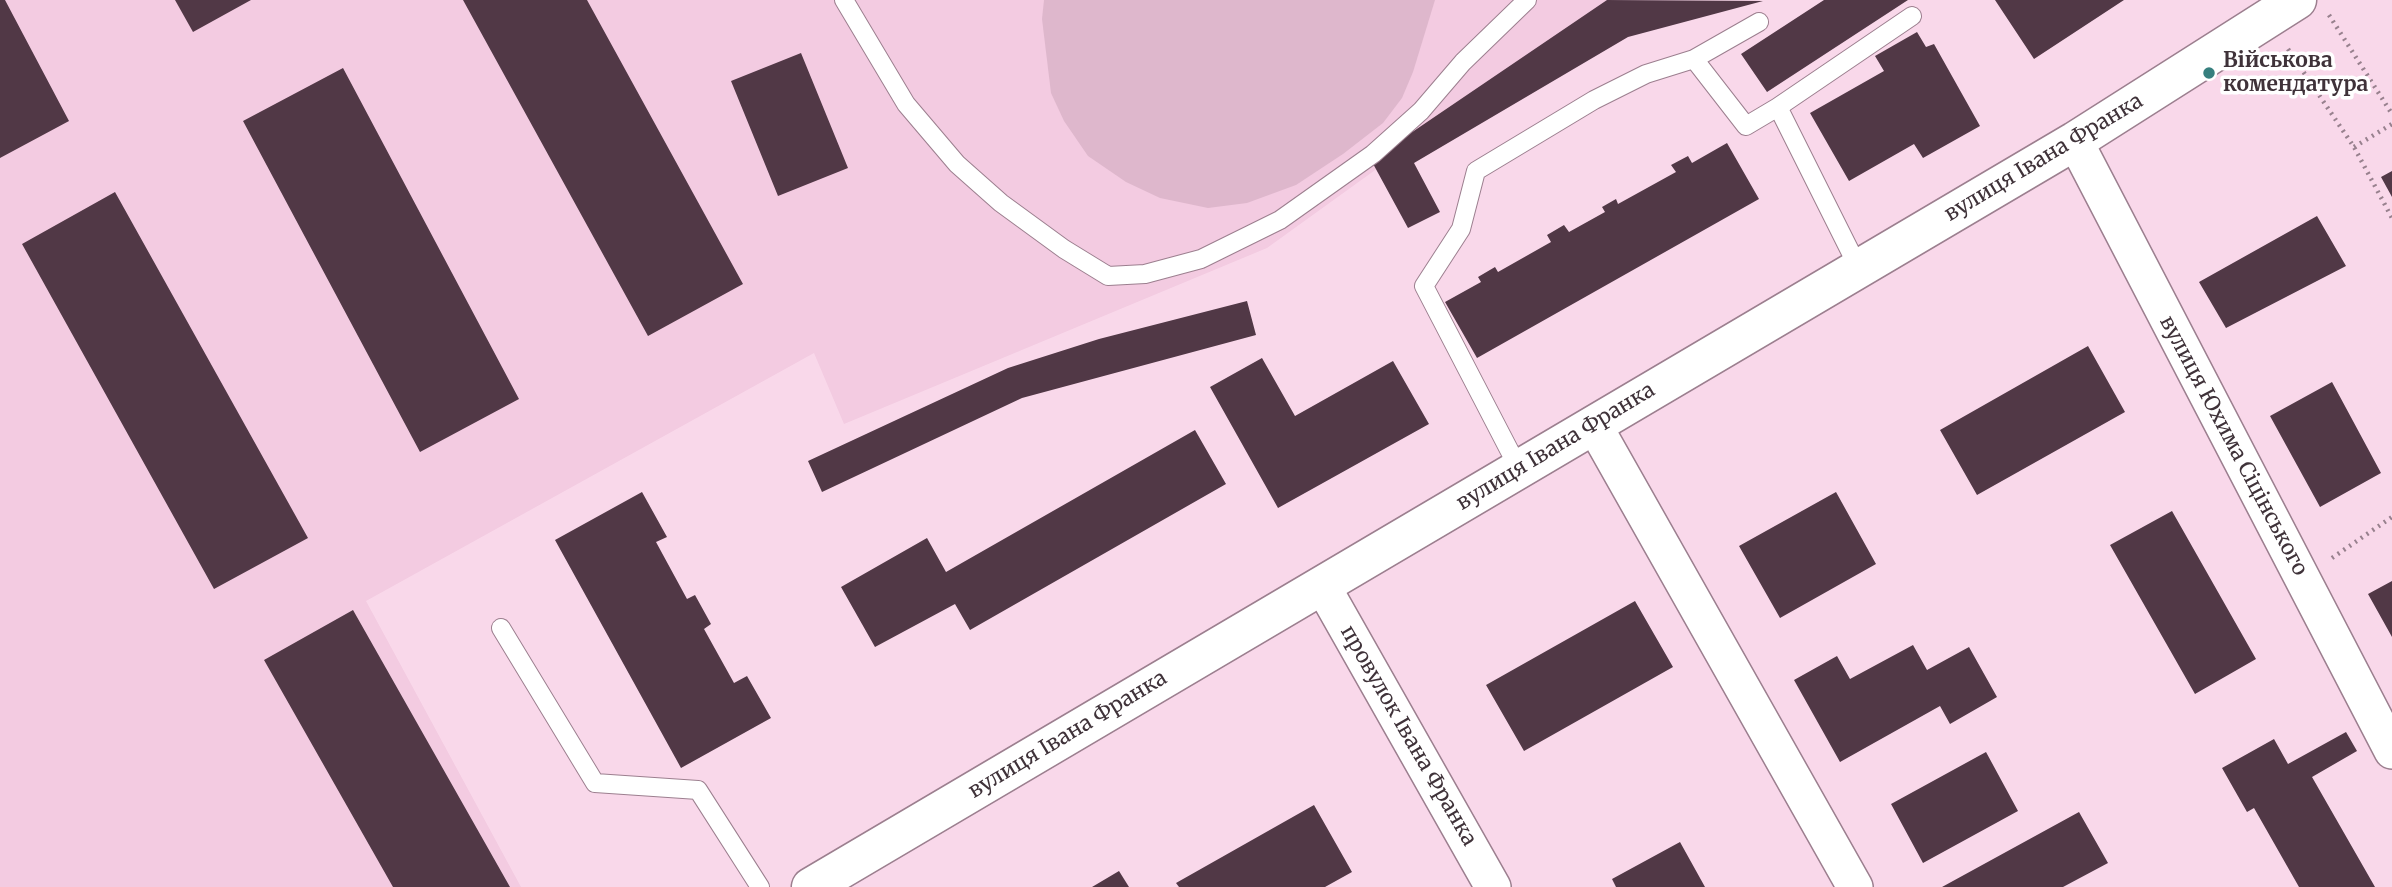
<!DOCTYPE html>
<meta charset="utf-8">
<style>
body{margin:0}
canvas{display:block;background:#f9d8ea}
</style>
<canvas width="2392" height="887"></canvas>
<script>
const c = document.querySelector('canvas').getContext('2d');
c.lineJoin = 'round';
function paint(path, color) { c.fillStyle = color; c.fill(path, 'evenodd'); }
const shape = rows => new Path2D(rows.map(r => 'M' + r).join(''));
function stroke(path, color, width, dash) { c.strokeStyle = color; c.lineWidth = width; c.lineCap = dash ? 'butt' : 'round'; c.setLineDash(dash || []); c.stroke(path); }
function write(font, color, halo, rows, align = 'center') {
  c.font = font + ' Merriweather,serif'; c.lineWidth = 7; c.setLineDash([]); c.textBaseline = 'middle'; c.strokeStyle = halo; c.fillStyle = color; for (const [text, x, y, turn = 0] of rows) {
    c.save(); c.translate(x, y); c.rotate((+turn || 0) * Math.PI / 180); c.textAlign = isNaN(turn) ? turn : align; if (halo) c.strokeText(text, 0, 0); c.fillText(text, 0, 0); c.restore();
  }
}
const built = shape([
 [0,0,1611,0,1267,248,844,424,814,353,366,601,521,887,0,887]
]);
const green = shape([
 [1044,0,1435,0,1413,72,1402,98,1383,123,1343,154,1296,185,1247,203,1208,208,1160,198,1126,182,1088,156,1064,121,1051,93,1042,19]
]);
const building = shape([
 [0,0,5,0,69,121,0,158],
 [175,0,251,0,193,32],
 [463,0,587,0,743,284,648,336],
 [1607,0,1763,1,1628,37,1414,163,1440,212,1408,228,1371,160],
 [1824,0,1908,0,1767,92,1741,54],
 [1995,0,2124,0,2034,59],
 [1917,32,1926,47,1934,44,1980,126,1923,158,1914,144,1849,181,1810,113,1884,71,1875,56],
 [801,53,848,168,778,196,731,81],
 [343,68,519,399,420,452,243,121],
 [1727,143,1759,199,1477,358,1445,302,1481,282,1478,277,1495,267,1498,272,1551,242,1547,235,1564,225,1569,232,1605,212,1602,207,1616,199,1618,204,1676,172,1671,165,1688,156,1692,163],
 [2392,171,2392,197,2381,177],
 [115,192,308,538,214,589,22,244],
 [2317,216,2346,266,2226,328,2199,282],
 [1247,301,1256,335,1022,398,822,492,808,461,1008,368,1099,339],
 [2088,346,2125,412,1977,495,1940,430],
 [1262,358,1295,416,1393,361,1429,424,1278,508,1210,387],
 [2332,382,2381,473,2320,507,2270,416],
 [1195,430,1226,484,970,630,955,604,875,647,841,587,927,538,946,572],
 [642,492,667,537,656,542,687,599,695,595,711,624,704,629,734,683,747,676,771,718,681,768,555,540],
 [1836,492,1876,564,1780,618,1739,546],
 [2172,511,2256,659,2195,694,2110,545],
 [2392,581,2392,637,2368,594],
 [1635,601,1673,667,1524,751,1486,685],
 [353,610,510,887,393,887,264,660],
 [1913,645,1927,670,1969,647,1997,697,1950,724,1940,706,1840,762,1794,680,1837,656,1850,679],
 [2346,732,2357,751,2312,777,2375,887,2299,887,2254,808,2247,812,2222,768,2274,739,2288,764],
 [1986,752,2018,811,1923,863,1891,804],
 [1314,805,1352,872,1325,887,1179,887,1176,883],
 [2079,812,2108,863,2063,887,1942,887],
 [1680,842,1705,887,1616,887,1612,879],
 [1119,871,1129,887,1092,887]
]);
const path = shape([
 [2329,15,2392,114],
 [2288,49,2354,147,2392,218],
 [2354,147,2392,124],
 [2332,558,2392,517]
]);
const service = shape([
 [844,0,906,104,957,164,1001,203,1064,249,1108,276,1145,274,1201,259,1280,220,1373,154,1421,111,1463,62,1527,0],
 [1694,59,1746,126,1778,107],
 [1859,269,1778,107,1912,16],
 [1519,469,1424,286,1461,229,1476,171,1594,100,1646,74,1694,59,1759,22],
 [501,628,595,783,698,790,760,887]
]);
const minor = shape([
 [2075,141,2392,751],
 [1594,425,1855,887],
 [1322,585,1493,887]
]);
const secondary = shape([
 [811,887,2075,141,2297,0]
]);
const markers = [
 [2209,73,7,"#367f7e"]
];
const poiNames = [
 ["Військова",2223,61],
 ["комендатура",2223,85]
];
const streetNames = [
 ["вулиця Івана Франка",2044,158,-31],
 ["вулиця Юхима Сіцінського",2233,446,62],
 ["вулиця Івана Франка",1556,447,-31],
 ["вулиця Івана Франка",1068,735,-31],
 ["провулок Івана Франка",1408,736,60]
];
paint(built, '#f3cbe1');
paint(green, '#deb7cc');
paint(building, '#513846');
stroke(service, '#9c7f8f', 20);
stroke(minor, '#9c7f8f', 38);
stroke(secondary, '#9c7f8f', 41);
stroke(path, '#98818e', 4.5, [2, 5]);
stroke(service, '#fff', 18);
stroke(minor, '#fff', 35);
stroke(secondary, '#fff', 38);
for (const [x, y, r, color] of markers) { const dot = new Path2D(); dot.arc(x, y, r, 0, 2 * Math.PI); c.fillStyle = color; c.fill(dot); stroke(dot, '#fff', 2.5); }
write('bold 21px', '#3f3239', '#fff', poiNames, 'left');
write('21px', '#3f3239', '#fff', streetNames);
</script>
